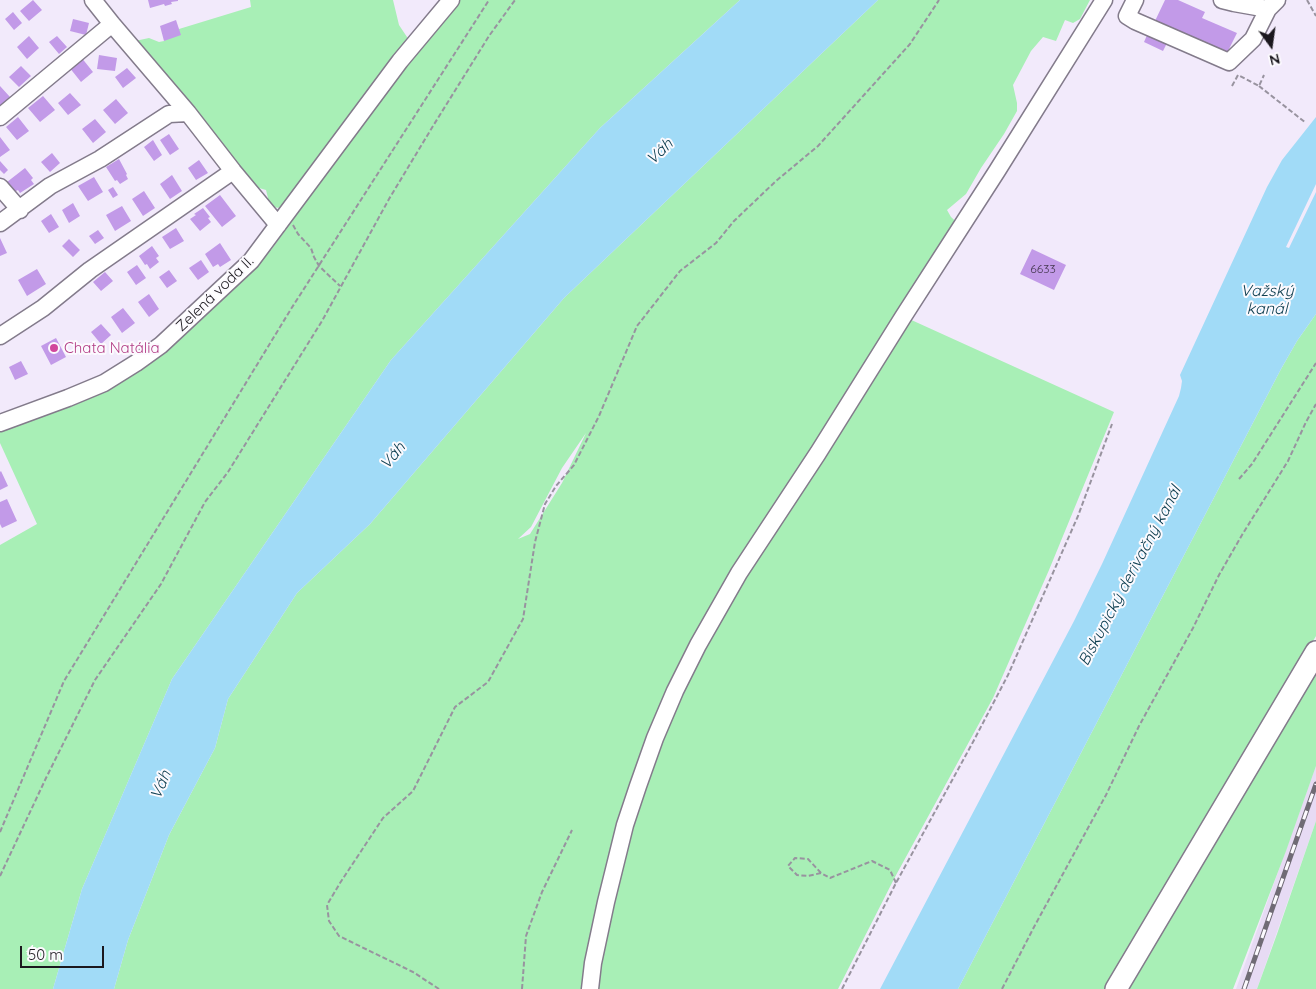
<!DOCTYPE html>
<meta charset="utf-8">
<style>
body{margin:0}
#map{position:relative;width:1316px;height:989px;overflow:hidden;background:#f2eafb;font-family:Quicksand,sans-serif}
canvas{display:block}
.north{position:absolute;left:1246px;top:20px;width:50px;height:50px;-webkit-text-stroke:4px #fcfafe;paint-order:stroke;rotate:166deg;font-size:14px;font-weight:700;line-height:20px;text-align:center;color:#1b181e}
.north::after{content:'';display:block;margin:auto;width:18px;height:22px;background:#1b181e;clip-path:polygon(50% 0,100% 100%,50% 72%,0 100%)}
.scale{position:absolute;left:20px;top:946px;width:84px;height:22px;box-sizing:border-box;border:2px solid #1b181e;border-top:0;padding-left:6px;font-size:15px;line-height:18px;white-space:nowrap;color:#1b181e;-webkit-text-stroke:4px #fcfafe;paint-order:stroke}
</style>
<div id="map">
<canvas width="1316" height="989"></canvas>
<div class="north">N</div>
<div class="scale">50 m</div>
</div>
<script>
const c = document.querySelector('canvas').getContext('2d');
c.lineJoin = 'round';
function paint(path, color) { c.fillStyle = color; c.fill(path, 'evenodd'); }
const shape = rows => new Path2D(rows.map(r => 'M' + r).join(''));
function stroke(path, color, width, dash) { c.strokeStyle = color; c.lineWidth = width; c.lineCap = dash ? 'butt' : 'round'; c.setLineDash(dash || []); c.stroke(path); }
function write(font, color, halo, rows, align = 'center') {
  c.font = font + ' Quicksand,sans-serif'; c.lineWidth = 4; c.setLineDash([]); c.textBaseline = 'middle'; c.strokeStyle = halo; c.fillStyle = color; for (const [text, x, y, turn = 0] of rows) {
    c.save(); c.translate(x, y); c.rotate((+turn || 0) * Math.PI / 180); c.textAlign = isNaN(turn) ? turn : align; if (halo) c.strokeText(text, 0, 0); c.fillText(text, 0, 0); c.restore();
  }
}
const built = shape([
 [1316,766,1316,821,1257,989,1236,989]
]);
const green = shape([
 [250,0,393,0,399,25,409,40,281,208,269,207,266,202,268,198,266,190,259,188,254,190,135,41,149,38,159,42,164,41,179,29,251,7],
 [458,0,740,0,600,128,391,360,172,679,82,889,53,989,0,989,0,545,37,524,0,443,0,416,47,400,137,358,206,298,273,226,271,250,342,152,423,44],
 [878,0,1090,0,1080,19,1073,23,1065,20,1056,41,1043,37,1031,51,1013,85,1017,103,1017,111,1004,134,981,168,966,194,947,210,951,217,965,230,907,318,1114,412,1049,570,993,698,895,877,838,989,114,989,128,940,169,835,215,748,228,699,297,593,370,524,564,298],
 [586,433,562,483,530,534,518,539,531,527,562,468],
 [1316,314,1316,636,1107,989,958,989,1281,369,1297,341],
 [1316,666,1316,766,1286,851,1233,989,1124,989],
 [1316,821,1316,989,1257,989,1277,934]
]);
const water = shape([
 [740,0,878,0,564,298,370,524,297,593,228,699,215,748,169,835,128,940,114,989,53,989,82,889,172,679,391,360,600,128],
 [1316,117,1316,184,1286,247,1289,248,1316,192,1316,314,1297,341,1281,369,958,989,880,989,1074,621,1102,564,1179,396,1181,388,1182,381,1180,375,1267,187,1282,160]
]);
const building = shape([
 [33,0,42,10,29,21,20,11],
 [148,0,178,0,178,1,171,2,172,4,165,6,164,4,150,8],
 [1165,0,1178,0,1205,12,1202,18,1237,33,1227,53,1155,21],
 [13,12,22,23,14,30,5,19],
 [73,19,89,23,86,35,70,31],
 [176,20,181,35,164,41,160,26],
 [1148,33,1167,43,1163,51,1144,42],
 [29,36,39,48,27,59,17,47],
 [57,36,67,47,59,54,49,42],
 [99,55,117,58,115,71,97,69],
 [81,57,93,72,81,82,69,67],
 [21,66,31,76,19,87,9,77],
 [127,68,136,78,123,88,115,77],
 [0,86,10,97,0,106],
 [70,93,81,105,68,115,58,103],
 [43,96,55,110,40,122,28,108],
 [116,99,128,113,115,124,103,110],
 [18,117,29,131,17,140,6,127],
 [95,119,106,132,93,143,82,129],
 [169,134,179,149,170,155,160,140],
 [0,137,10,150,0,157],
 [153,140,162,155,154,161,144,147],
 [52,153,60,163,50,172,41,162],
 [119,159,127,174,126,175,128,179,120,184,117,180,115,181,106,167],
 [199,160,208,173,196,180,188,168],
 [0,161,8,170,4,174,0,170],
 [25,168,33,178,31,180,34,184,20,193,18,190,14,192,7,182],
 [172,175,182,191,170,199,160,184],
 [94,177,103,192,88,201,78,186],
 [113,187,118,195,113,198,108,190],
 [144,191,155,208,143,216,132,199],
 [220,195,236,216,222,227,205,206],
 [73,203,80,216,69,223,62,210],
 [122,206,131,221,115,231,106,215],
 [203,208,210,217,208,218,211,222,200,231,190,219,196,215,194,214],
 [51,214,59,227,49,233,41,221],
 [176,228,184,241,170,249,162,237],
 [98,230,104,238,95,244,89,236],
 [0,238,7,253,0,256],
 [69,239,80,250,73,257,62,246],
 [220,243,231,260,220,267,218,264,213,267,205,254],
 [152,246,159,256,156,258,159,262,150,269,147,264,145,265,139,256],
 [1032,249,1066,265,1054,290,1020,274],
 [201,260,209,272,198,280,189,268],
 [137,265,146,278,136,285,127,272],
 [37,269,46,284,27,296,18,280],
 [169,270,177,281,167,288,159,277],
 [105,272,113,281,101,291,93,282],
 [149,294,159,309,149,317,138,302],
 [123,308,135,323,122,333,111,317],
 [101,324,111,335,101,344,91,332],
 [56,338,66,357,51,365,41,346],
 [21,361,28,374,15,380,9,367],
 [1,471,8,486,0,490,0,472],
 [7,499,17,521,2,528,0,524,0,502]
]);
const path = shape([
 [1307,0,1316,16],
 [1232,86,1238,75,1259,86,1264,75],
 [1259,86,1306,123],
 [293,225,298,234,311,248,314,257,319,266,340,286],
 [1239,479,1252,464,1316,363],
 [0,832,64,681,291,309,489,0],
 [821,873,808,876,797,875,788,866,795,858,808,859,821,873,830,878,872,861,890,870,896,883],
 [0,876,46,778,95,680,161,584,205,502,228,472,322,321,389,199,433,126,489,36,515,0],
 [439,989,413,972,339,936,329,921,327,905,340,883,383,818,413,791,455,707,488,682,523,619,535,542,545,504,556,486,574,465,599,416,637,326,680,271,716,243,734,221,776,181,818,146,910,44,939,0],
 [522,989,526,936,542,892,572,830],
 [842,989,896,883,973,742,1008,675,1078,516,1112,424],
 [1002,989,1034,927,1106,795,1139,726,1193,628,1219,575,1242,535,1288,461,1306,422,1316,404]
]);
const minor = shape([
 [93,0,112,24,188,113,233,171,278,225],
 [1135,0,1127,16,1135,21,1229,62,1253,39,1268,9],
 [1222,0,1234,3,1268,9,1277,0],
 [0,117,112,24],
 [0,187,20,210],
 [0,223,50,186,100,159,169,114,188,113],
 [0,336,43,308,90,270,233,171],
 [0,423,68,398,104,383,136,363,161,345,251,261,400,61,451,0],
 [590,989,593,963,606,902,625,825,638,786,655,738,675,691,698,645,739,573,818,453,903,317,997,171,1104,0]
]);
const major = shape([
 [1116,989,1316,652]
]);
const rail = shape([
 [1244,989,1316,784]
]);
const markers = [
 [54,348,5,"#d1479c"]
];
const numberNames = [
 ["6633",1043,269]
];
const streetNames = [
 ["Zelená voda II.",215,294,-44]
];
const hotelNames = [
 ["Chata Natália",64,348]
];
const waterNames = [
 ["Váh",660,152,-44],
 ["Važský",1267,291],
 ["kanál",1267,309],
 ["Váh",393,456,-51],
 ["Biskupický derivačný kanál",1130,576,-62],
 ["Váh",161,785,-67]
];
paint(built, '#e7dbf4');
paint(green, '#a8efb6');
paint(water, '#a1dbf7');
paint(building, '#c29ae8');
stroke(minor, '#837b8b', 19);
stroke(major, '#837b8b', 24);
stroke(path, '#98939f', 2, [5, 2.5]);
stroke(minor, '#fff', 16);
stroke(major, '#fff', 21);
stroke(rail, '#706b75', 5);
stroke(rail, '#fcfafe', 3, [9]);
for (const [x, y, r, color] of markers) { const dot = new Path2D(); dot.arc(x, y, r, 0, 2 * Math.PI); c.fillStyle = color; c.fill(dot); stroke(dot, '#fcfafe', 2); }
write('12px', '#453850', null, numberNames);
write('15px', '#1b181e', '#fcfafe', streetNames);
write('15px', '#b23c85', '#fcfafe', hotelNames, 'left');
write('italic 16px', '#104052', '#fcfafe', waterNames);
</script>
